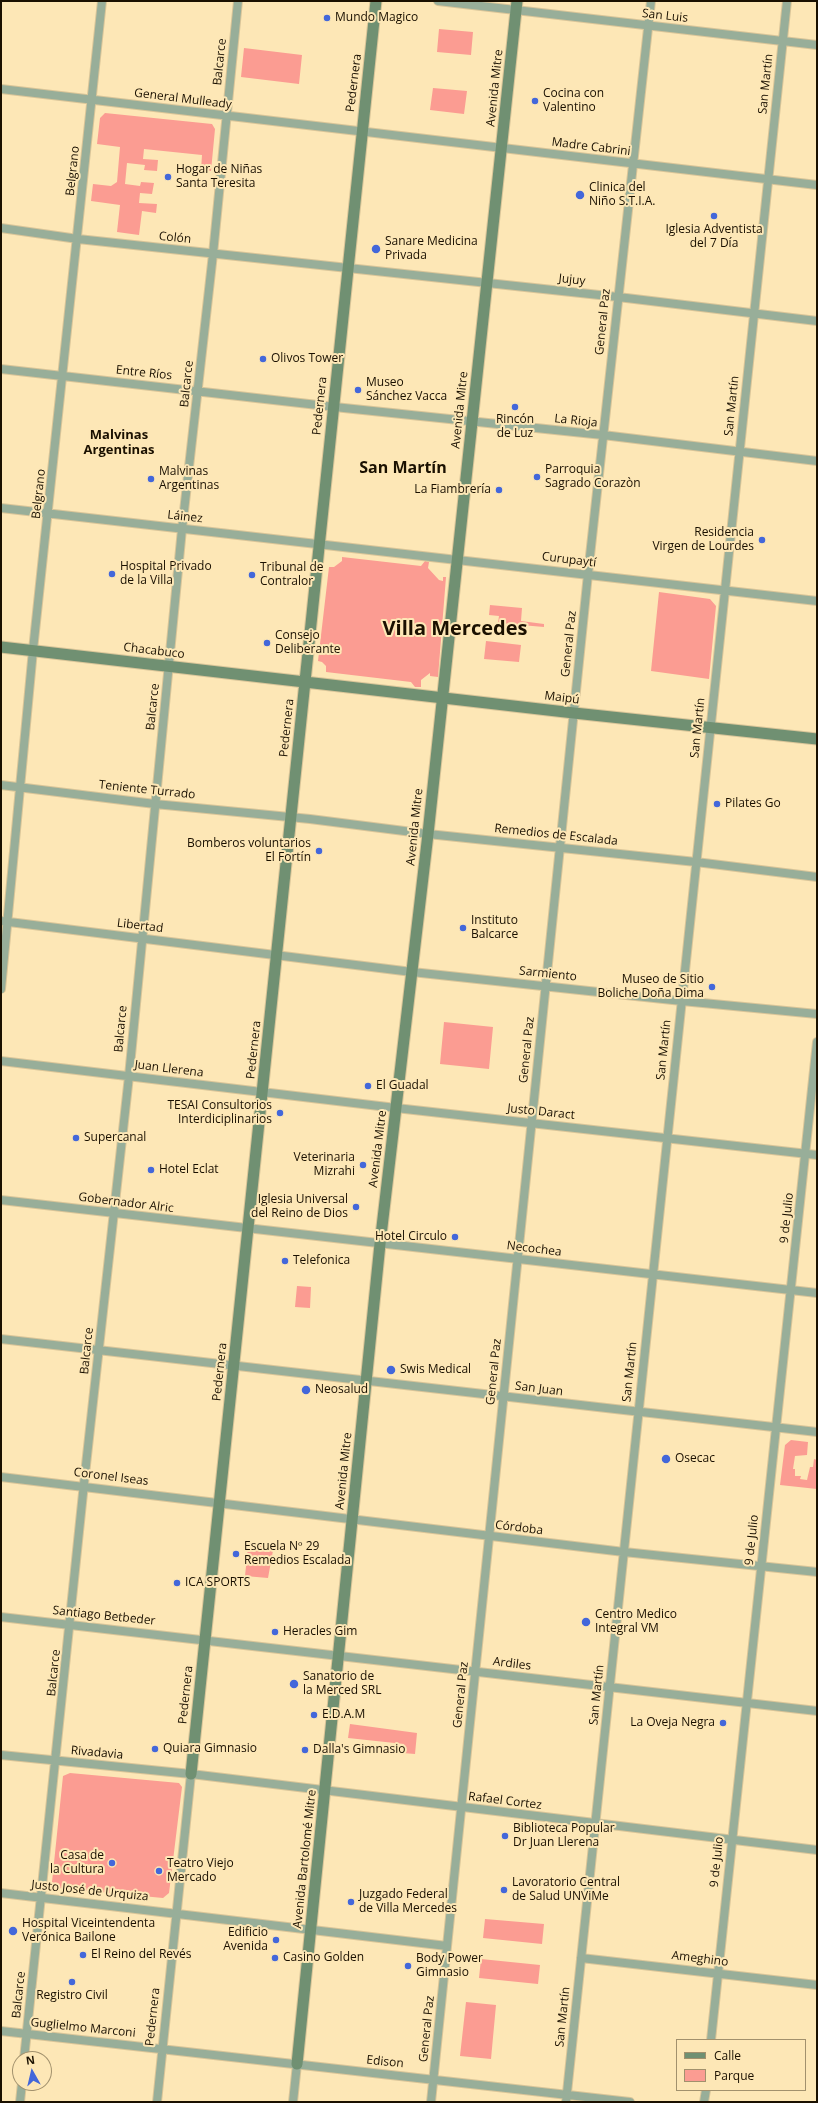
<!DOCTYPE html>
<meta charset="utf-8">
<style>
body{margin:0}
#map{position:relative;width:818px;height:2103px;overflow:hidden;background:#fde7b6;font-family:"Open Sans",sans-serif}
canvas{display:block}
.frame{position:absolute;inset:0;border:2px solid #1a1000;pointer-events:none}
.legend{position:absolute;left:676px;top:2039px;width:130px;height:52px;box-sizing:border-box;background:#fde7b6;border:1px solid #a2916d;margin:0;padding:5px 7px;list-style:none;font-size:12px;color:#1a1000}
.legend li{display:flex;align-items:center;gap:8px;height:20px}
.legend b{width:20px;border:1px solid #a2916d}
.north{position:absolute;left:12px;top:2051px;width:40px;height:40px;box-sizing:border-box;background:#fde7b6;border:1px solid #a2916d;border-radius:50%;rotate:352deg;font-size:11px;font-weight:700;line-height:16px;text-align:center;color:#1a1000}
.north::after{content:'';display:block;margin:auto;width:14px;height:18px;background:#4367da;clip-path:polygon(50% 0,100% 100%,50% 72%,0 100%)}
</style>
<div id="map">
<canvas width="818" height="2103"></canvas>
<div class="frame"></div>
<ul class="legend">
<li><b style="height:5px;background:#709072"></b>Calle</li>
<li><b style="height:11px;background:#fb9c92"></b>Parque</li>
</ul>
<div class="north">N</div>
</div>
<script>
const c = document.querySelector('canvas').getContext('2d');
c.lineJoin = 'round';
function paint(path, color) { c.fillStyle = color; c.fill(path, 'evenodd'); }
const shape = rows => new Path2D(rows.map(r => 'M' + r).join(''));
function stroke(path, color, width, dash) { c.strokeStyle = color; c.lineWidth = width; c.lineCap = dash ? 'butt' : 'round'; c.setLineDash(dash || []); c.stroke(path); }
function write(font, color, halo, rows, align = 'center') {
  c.font = font + ' "Open Sans",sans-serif'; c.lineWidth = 4; c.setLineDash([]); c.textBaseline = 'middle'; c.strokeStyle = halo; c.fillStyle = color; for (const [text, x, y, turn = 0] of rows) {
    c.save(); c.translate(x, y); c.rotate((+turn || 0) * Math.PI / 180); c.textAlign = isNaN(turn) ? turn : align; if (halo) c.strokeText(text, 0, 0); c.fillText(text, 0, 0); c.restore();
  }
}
const green = shape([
 [439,29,473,32,471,55,437,52],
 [244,48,302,55,299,84,241,77],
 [433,88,467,91,464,114,430,110],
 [105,113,212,124,215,129,211,171,201,170,202,155,144,149,143,159,158,160,157,171,144,170,145,165,127,163,125,184,140,186,141,182,154,183,152,194,140,193,139,203,157,204,156,213,142,211,139,235,117,232,120,205,91,201,93,184,111,186,117,182,120,147,97,144,100,118],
 [342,557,421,566,425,561,429,562,428,568,439,580,443,581,443,577,446,577,438,677,430,676,430,673,421,680,421,687,415,687,411,682,326,672,326,666,322,662,318,661,329,567,334,567,342,561],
 [659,592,710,599,716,606,709,679,651,671],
 [490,605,522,608,521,621,544,624,544,627,498,623,499,616,489,615],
 [486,641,521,645,519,662,484,659],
 [444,1022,493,1027,489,1069,440,1064],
 [297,1286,311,1287,310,1308,295,1307],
 [791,1440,808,1442,807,1455,795,1456,793,1469,795,1469,795,1476,801,1476,800,1479,807,1480,810,1467,813,1467,814,1459,817,1460,817,1489,780,1485,785,1445],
 [253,1543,274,1545,268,1578,245,1576,248,1547],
 [350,1724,417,1733,415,1754,403,1753,404,1744,348,1738],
 [70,1773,179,1783,182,1787,169,1893,163,1898,58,1888,52,1882,63,1776],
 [485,1919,544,1924,542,1944,483,1938],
 [481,1959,540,1965,538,1984,479,1978],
 [466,2002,496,2005,491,2059,460,2056]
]);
const street = shape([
 [438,1,817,45],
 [1,89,817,185],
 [1,228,78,239,618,297,817,321],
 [1,369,344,408,603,435,817,461],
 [1,508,817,601],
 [1,785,155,804,310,819,428,834,696,862,817,877],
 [1,921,412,972,682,1001,817,1014],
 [1,989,33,650,102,1],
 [1,1061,396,1108,817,1155],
 [1,1200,817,1293],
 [1,1339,817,1432],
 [1,1477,624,1552,817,1572],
 [1,1617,817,1711],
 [1,1755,191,1774,817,1850],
 [1,1893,447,1946],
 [581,1958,817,1985],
 [1,2031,630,2102],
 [711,2040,817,1042],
 [24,2059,85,1474,129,1076,182,529,213,254,238,1],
 [20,2102,22,2083],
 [157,2102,191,1774],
 [293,2102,297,2064],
 [431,2102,588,574,651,1],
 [566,2102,787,1],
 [704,2102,706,2090]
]);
const secondary = shape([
 [1,647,574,713,817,739],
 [191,1774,376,1],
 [297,2064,380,1244,428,834,517,1]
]);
const markers = [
 [327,18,4,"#4367da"],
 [535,101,4,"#4367da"],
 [168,177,4,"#4367da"],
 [580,195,5,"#4367da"],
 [714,216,4,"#4367da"],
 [376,249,5,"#4367da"],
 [263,359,4,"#4367da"],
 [358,390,4,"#4367da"],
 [515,407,4,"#4367da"],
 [537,477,4,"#4367da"],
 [151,479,4,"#4367da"],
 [499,490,4,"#4367da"],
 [762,540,4,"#4367da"],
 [112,574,4,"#4367da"],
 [252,575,4,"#4367da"],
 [267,643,4,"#4367da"],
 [717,804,4,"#4367da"],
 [319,851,4,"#4367da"],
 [463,928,4,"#4367da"],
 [712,987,4,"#4367da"],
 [368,1086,4,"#4367da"],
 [280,1113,4,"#4367da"],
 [76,1138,4,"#4367da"],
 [363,1165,4,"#4367da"],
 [151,1170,4,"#4367da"],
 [356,1207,4,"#4367da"],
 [455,1237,4,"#4367da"],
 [285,1261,4,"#4367da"],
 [391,1370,5,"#4367da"],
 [306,1390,5,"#4367da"],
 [666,1459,5,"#4367da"],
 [236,1554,4,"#4367da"],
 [177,1583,4,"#4367da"],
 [586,1622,5,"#4367da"],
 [275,1632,4,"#4367da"],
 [294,1684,5,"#4367da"],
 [314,1715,4,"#4367da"],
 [723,1723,4,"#4367da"],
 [155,1749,4,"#4367da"],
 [305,1750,4,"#4367da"],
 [505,1836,4,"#4367da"],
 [112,1863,4,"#4367da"],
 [159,1871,4,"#4367da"],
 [504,1890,4,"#4367da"],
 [351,1902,4,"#4367da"],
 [13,1931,5,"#4367da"],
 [276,1940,4,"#4367da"],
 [83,1955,4,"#4367da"],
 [275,1958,4,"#4367da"],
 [408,1966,4,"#4367da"],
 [72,1982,4,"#4367da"]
];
const streetNames = [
 ["San Luis",665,16,6],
 ["Balcarce",220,62,-84],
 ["Pedernera",354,83,-83],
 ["San Martín",766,84,-84],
 ["Avenida Mitre",495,88,-84],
 ["General Mulleady",183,99,7],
 ["Madre Cabrini",591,147,7],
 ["Belgrano",73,171,-84],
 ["Colón",175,238,6],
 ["Jujuy",572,280,6],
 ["General Paz",603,322,-84],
 ["Entre Ríos",144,373,6],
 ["Balcarce",187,384,-84],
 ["Pedernera",320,406,-84],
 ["San Martín",732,406,-84],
 ["Avenida Mitre",460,410,-84],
 ["La Rioja",576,421,6],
 ["Belgrano",39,494,-84],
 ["Láinez",185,517,6],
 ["Curupaytí",569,560,7],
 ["General Paz",569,644,-84],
 ["Chacabuco",154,651,7],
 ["Maipú",562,698,7],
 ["Balcarce",153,707,-84],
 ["Pedernera",287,728,-84],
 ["San Martín",698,728,-84],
 ["Teniente Turrado",147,790,6],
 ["Avenida Mitre",415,827,-84],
 ["Remedios de Escalada",556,835,6],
 ["Libertad",140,926,7],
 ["Sarmiento",548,974,6],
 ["Balcarce",121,1029,-85],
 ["Pedernera",254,1050,-84],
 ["General Paz",527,1050,-84],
 ["San Martín",664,1050,-84],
 ["Juan Llerena",169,1069,7],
 ["Justo Daract",541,1112,6],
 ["Avenida Mitre",378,1149,-83],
 ["Gobernador Alric",126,1203,7],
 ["9 de Julio",787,1218,-84],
 ["Necochea",534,1249,7],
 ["Balcarce",87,1351,-84],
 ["Pedernera",220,1372,-84],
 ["General Paz",494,1372,-84],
 ["San Martín",630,1372,-84],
 ["San Juan",539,1389,7],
 ["Avenida Mitre",344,1471,-84],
 ["Coronel Iseas",111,1477,7],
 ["Córdoba",519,1528,7],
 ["9 de Julio",752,1540,-84],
 ["Santiago Betbeder",104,1616,6],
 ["Ardiles",512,1664,7],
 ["Balcarce",54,1673,-84],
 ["Pedernera",186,1695,-84],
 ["General Paz",461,1695,-84],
 ["San Martín",597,1695,-84],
 ["Rivadavia",97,1753,5],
 ["Rafael Cortez",505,1801,7],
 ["Avenida Bartolomé Mitre",305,1859,-84],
 ["9 de Julio",717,1862,-84],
 ["Justo José de Urquiza",90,1891,6],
 ["Ameghino",700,1959,7],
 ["Balcarce",19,1995,-84],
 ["Pedernera",153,2017,-84],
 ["San Martín",563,2017,-84],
 ["Guglielmo Marconi",83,2028,6],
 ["General Paz",427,2029,-84],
 ["Edison",385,2062,6]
];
const poiNames = [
 ["Mundo Magico",335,18],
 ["Cocina con",543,94],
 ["Valentino",543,108],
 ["Hogar de Niñas",176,170],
 ["Santa Teresita",176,184],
 ["Clinica del",589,188],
 ["Niño S.T.I.A.",589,202],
 ["Iglesia Adventista",714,230,"center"],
 ["del 7 Día",714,244,"center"],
 ["Sanare Medicina",385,242],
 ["Privada",385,256],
 ["Olivos Tower",271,359],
 ["Museo",366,383],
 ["Sánchez Vacca",366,397],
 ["Rincón",515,420,"center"],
 ["de Luz",515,434,"center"],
 ["Parroquia",545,470],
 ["Sagrado Corazòn",545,484],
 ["Malvinas",159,472],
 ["Argentinas",159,486],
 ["La Fiambrería",491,490,"right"],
 ["Residencia",754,533,"right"],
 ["Virgen de Lourdes",754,547,"right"],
 ["Hospital Privado",120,567],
 ["de la Villa",120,581],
 ["Tribunal de",260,568],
 ["Contralor",260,582],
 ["Consejo",275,636],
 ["Deliberante",275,650],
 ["Pilates Go",725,804],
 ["Bomberos voluntarios",311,844,"right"],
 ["El Fortín",311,858,"right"],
 ["Instituto",471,921],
 ["Balcarce",471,935],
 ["Museo de Sitio",704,980,"right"],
 ["Boliche Doña Dima",704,994,"right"],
 ["El Guadal",376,1086],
 ["TESAI Consultorios",272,1106,"right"],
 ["Interdiciplinarios",272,1120,"right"],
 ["Supercanal",84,1138],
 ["Veterinaria",355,1158,"right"],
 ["Mizrahi",355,1172,"right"],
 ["Hotel Eclat",159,1170],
 ["Iglesia Universal",348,1200,"right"],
 ["del Reino de Dios",348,1214,"right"],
 ["Hotel Circulo",447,1237,"right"],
 ["Telefonica",293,1261],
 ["Swis Medical",400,1370],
 ["Neosalud",315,1390],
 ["Osecac",675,1459],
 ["Escuela Nº 29",244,1547],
 ["Remedios Escalada",244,1561],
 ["ICA SPORTS",185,1583],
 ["Centro Medico",595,1615],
 ["Integral VM",595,1629],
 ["Heracles Gim",283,1632],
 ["Sanatorio de",303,1677],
 ["la Merced SRL",303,1691],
 ["E.D.A.M",322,1715],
 ["La Oveja Negra",715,1723,"right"],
 ["Quiara Gimnasio",163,1749],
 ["Dalla's Gimnasio",313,1750],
 ["Biblioteca Popular",513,1829],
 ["Dr Juan Llerena",513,1843],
 ["Casa de",104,1856,"right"],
 ["la Cultura",104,1870,"right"],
 ["Teatro Viejo",167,1864],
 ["Mercado",167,1878],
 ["Lavoratorio Central",512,1883],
 ["de Salud UNViMe",512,1897],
 ["Juzgado Federal",359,1895],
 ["de Villa Mercedes",359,1909],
 ["Hospital Viceintendenta",22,1924],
 ["Verónica Bailone",22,1938],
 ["Edificio",268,1933,"right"],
 ["Avenida",268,1947,"right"],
 ["El Reino del Revés",91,1955],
 ["Casino Golden",283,1958],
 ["Body Power",416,1959],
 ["Gimnasio",416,1973],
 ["Registro Civil",72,1996,"center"]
];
const neighbourhoodNames = [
 ["Malvinas",119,435],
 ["Argentinas",119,450]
];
const districtNames = [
 ["San Martín",403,468]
];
const townNames = [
 ["Villa Mercedes",455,629]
];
paint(green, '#fb9c92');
stroke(street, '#d9c599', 10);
stroke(secondary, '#d9c599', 13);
stroke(street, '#98ae99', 8);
stroke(secondary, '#709072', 11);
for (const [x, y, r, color] of markers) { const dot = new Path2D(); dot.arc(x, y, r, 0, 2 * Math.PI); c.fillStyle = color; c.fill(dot); stroke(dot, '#fde7b6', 1.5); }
write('12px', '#1a1000', '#fde7b6', streetNames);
write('12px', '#1a1000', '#fde7b6', poiNames, 'left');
write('bold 13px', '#1a1000', '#fde7b6', neighbourhoodNames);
write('bold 16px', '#1a1000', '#fde7b6', districtNames);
write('bold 20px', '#1a1000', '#fde7b6', townNames);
</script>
